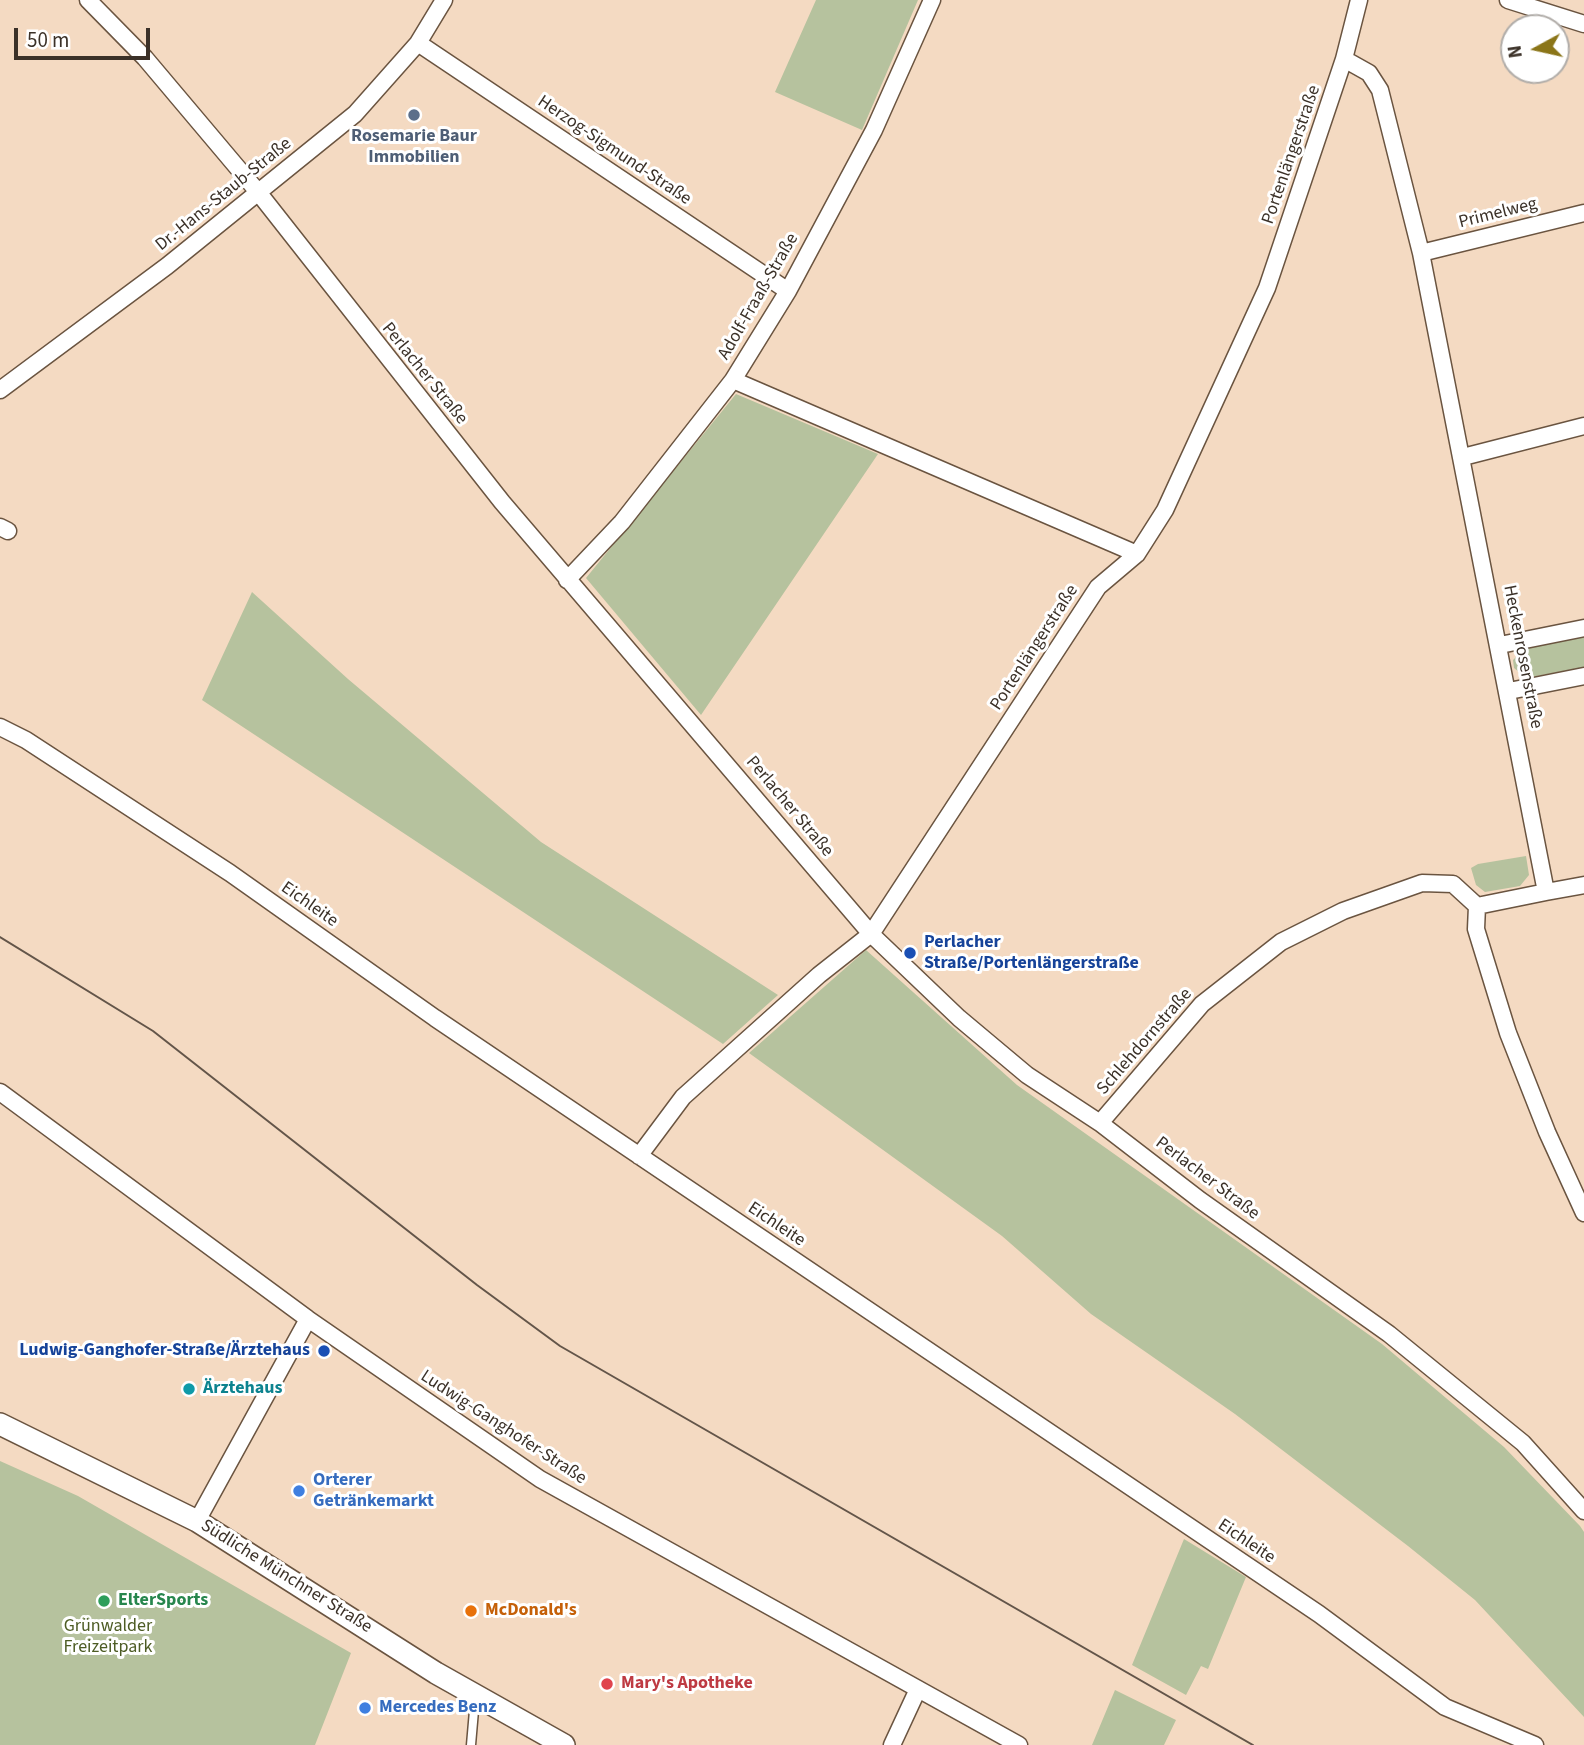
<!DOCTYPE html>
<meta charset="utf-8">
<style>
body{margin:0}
#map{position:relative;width:1584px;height:1745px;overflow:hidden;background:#f4dac2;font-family:"Source Sans 3",sans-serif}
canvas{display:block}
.north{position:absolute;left:1500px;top:14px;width:70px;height:70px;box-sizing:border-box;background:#fff;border:2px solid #b1ada9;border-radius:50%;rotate:262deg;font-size:19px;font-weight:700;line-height:28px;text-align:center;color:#3b3128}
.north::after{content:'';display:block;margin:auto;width:24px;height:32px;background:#8b7518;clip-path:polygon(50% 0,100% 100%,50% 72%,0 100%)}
.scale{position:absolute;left:14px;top:28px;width:136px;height:32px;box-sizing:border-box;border:4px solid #3b3128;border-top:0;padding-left:9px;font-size:21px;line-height:24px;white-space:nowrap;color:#3b3128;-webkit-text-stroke:5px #fff;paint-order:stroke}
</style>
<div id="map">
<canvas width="1584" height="1745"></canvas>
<div class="north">N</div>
<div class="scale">50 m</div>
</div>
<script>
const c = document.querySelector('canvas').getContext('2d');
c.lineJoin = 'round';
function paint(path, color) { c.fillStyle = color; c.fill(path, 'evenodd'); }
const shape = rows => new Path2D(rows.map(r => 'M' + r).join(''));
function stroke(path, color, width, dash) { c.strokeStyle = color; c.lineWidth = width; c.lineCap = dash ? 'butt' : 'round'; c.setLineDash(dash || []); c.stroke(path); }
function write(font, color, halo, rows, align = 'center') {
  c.font = font + ' "Source Sans 3",sans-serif'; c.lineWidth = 6; c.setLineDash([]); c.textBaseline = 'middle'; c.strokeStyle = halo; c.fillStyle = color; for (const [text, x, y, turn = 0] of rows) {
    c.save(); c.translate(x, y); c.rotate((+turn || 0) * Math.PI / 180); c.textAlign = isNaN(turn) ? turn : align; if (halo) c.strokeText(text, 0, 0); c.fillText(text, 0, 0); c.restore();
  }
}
const green = shape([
 [816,0,918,0,862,130,775,92],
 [736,394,878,454,701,715,586,578],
 [252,592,348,679,541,842,778,995,723,1044,202,700],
 [1584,637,1584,667,1526,678,1514,668,1513,660,1524,649],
 [1526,856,1529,875,1520,886,1485,892,1476,885,1471,868,1478,864],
 [866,950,1017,1085,1382,1344,1504,1447,1580,1526,1584,1532,1584,1717,1475,1600,1408,1546,1235,1414,1091,1314,1002,1236,749,1053],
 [0,1461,78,1496,351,1653,315,1745,0,1745],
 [1184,1539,1246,1577,1208,1669,1201,1666,1186,1695,1132,1665],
 [1115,1690,1176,1720,1164,1745,1092,1745]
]);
const service = shape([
 [471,1745,475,1699]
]);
const minor = shape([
 [88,0,145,58,258,192,502,502,871,934,959,1018,1027,1075,1100,1123,1200,1200,1389,1334,1523,1443,1584,1511],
 [1508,0,1584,24],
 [418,43,788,291],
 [1344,59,1369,73,1380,90,1421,253,1546,892,1477,906,1476,929,1508,1033,1547,1132,1584,1213],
 [1421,253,1584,213],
 [733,380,1137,554],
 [0,390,167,266,355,114,418,43,444,0],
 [1463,457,1584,426],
 [0,527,8,531],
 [567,580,622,522,733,380,788,291,874,130,932,0],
 [1500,645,1584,628],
 [1509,691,1584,676],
 [0,727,26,740,230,873,435,1018,1319,1614,1445,1707,1535,1745],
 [1546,892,1584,885],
 [0,1092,308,1319,540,1479,1019,1745],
 [1100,1123,1202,1004,1281,942,1343,911,1422,883,1453,884,1477,906],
 [639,1156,683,1097,819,975,871,934,1098,587,1137,554,1165,510,1267,288,1344,59,1359,0],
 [197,1521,308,1319],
 [892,1745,918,1689]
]);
const secondary = shape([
 [0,1424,197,1521,436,1673,564,1745]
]);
const tram = shape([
 [0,937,153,1031,477,1285,560,1346,1253,1745]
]);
const markers = [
 [414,115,7,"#5c6f8a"],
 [910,953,7,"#1a4fb4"],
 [324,1351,7,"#1a4fb4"],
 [189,1389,7,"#0f9aa8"],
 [299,1491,7,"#3f7fe0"],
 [104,1601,7,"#2e9e5b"],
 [471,1611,7,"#e8710a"],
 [607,1684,7,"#e0444e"],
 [365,1708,7,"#3f7fe0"]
];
const serviceNames = [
 ["Rosemarie Baur",414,137],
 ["Immobilien",414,158]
];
const streetNames = [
 ["Herzog-Sigmund-Straße",614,151,34],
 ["Portenlängerstraße",1292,155,-71],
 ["Dr.-Hans-Staub-Straße",224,195,-39],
 ["Primelweg",1498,214,-14],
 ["Adolf-Fraaß-Straße",759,297,-60],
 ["Perlacher Straße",424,374,51],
 ["Portenlängerstraße",1035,648,-57],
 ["Heckenrosenstraße",1522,657,79],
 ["Perlacher Straße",789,807,50],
 ["Eichleite",309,905,35],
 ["Schlehdornstraße",1145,1042,-49],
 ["Perlacher Straße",1207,1179,37],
 ["Eichleite",776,1225,34],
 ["Ludwig-Ganghofer-Straße",503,1428,33],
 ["Eichleite",1246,1542,34],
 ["Südliche Münchner Straße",286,1577,32]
];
const transitNames = [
 ["Perlacher",924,943],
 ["Straße/Portenlängerstraße",924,964],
 ["Ludwig-Ganghofer-Straße/Ärztehaus",310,1351,"right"]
];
const cultureNames = [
 ["Ärztehaus",203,1389]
];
const shopNames = [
 ["Orterer",313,1481],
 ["Getränkemarkt",313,1502],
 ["Mercedes Benz",379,1708]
];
const leisureNames = [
 ["ElterSports",118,1601]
];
const foodNames = [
 ["McDonald's",485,1611]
];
const parkNames = [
 ["Grünwalder",108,1627],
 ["Freizeitpark",108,1648]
];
const healthNames = [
 ["Mary's Apotheke",621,1684]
];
paint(green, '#b6c29e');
stroke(service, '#6a5440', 11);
stroke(minor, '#6a5440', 19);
stroke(secondary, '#6a5440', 24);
stroke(service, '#fff', 8);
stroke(minor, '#fff', 16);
stroke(secondary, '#fff', 21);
stroke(tram, '#635549', 2);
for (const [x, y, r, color] of markers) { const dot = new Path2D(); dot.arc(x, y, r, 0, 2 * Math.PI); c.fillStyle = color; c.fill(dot); stroke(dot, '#fff', 2.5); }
write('bold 18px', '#4e5e75', '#fff', serviceNames);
write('18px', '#3b3128', '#fff', streetNames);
write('bold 18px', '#164399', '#fff', transitNames, 'left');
write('bold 18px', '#0d838f', '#fff', cultureNames, 'left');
write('bold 18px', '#366cbe', '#fff', shopNames, 'left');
write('bold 18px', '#27864d', '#fff', leisureNames, 'left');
write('bold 18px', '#c56008', '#fff', foodNames, 'left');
write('18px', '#4d5c24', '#fff', parkNames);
write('bold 18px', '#be3a42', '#fff', healthNames, 'left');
</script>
